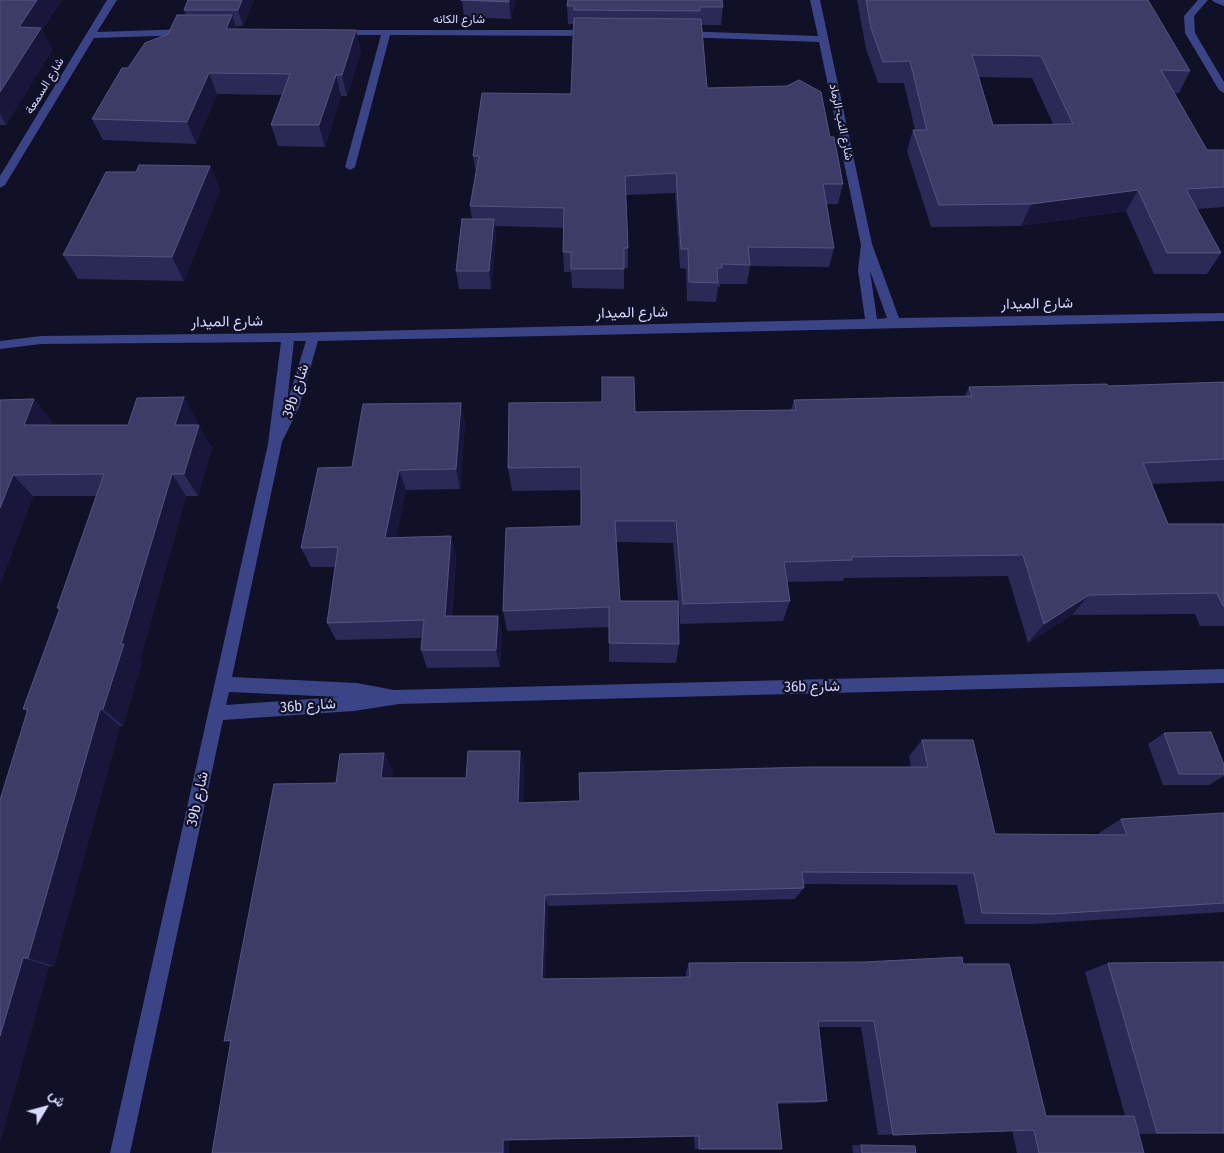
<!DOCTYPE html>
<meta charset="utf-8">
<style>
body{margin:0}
#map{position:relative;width:1224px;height:1153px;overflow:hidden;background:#101027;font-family:"Fira Sans Condensed",Vazirmatn,sans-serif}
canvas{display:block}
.north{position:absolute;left:20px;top:1083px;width:50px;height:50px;-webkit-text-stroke:4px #101027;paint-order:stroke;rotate:53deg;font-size:14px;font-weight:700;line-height:20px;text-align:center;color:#d7d8ff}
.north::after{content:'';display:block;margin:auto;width:18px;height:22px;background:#d7d8ff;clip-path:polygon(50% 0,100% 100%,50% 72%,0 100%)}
</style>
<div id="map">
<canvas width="1224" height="1153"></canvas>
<div class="north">ش</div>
</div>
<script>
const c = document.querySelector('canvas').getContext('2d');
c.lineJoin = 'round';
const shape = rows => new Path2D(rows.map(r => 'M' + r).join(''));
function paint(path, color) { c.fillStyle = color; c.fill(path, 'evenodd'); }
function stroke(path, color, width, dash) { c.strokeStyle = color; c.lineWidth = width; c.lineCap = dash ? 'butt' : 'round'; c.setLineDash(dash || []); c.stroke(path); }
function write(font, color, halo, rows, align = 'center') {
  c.font = font + ' "Fira Sans Condensed",Vazirmatn,sans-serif'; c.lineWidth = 4.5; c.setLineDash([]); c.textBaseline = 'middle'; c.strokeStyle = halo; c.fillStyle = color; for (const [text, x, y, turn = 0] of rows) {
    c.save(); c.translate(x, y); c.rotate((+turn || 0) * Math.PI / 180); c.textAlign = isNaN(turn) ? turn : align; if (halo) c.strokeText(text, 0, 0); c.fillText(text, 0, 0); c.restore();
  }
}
const minor = shape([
 [107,0,117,0,97,32,189,29,194,32,189,35,94,38,5,185,0,188,0,176,107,0],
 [810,0,820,0,872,244,899,318,1224,313,1224,321,318,341,299,407,282,442,232,677,357,683,394,690,1224,669,1224,683,399,704,354,711,223,720,130,1153,110,1153,268,444,281,342,41,344,0,349,0,341,41,336,288,333,865,319,858,270,861,245,819,42,682,37,677,34,682,31,818,36,810,0],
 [870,271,887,318,877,319,870,271],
 [294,341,306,341,287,403,294,341],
 [229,692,339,697,226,705,229,692],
 [1198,0,1208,0,1194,16,1195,33,1224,82,1224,93,1219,90,1185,33,1184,16,1198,0],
 [1212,0,1224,0,1224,6,1214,2,1212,0],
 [334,30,594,30,599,33,594,36,390,35,355,167,350,170,345,167,381,35,337,35,332,32,334,30]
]);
const wall = shape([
 [0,0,62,0,42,30,52,50,6,125,0,125],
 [188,0,254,0,243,26,236,26,237,29,356,30,361,52,347,96,341,96,325,147,278,146,271,125,282,95,217,94,196,144,103,140,92,119,128,68,168,34,186,15,184,10],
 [462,0,515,0,511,19,464,17],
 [857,0,1148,0,1190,71,1179,93,1174,93,1207,150,1224,150,1224,207,1197,209,1221,253,1207,274,1154,274,1126,211,1021,226,931,227,907,151,913,130,915,130,904,83,878,83,866,49],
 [979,77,1032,78,1053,124,993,125],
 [567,6,723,7,721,25,702,25,707,88,830,137,843,184,838,204,826,204,834,248,829,267,750,266,747,284,720,284,720,287,718,287,716,302,687,301,686,269,680,268,675,193,626,195,628,248,628,268,624,268,624,289,572,288,571,272,564,272,563,252,564,228,495,226,496,237,491,289,459,289,456,271,472,219,470,206,476,173,473,156,571,94,573,24,568,24],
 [210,166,220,190,184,281,78,279,63,255,136,172],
 [1224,382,1224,481,1151,484,1168,524,1224,524,1224,626,1200,626,1195,614,1072,615,1028,643,1008,576,844,578,843,581,787,582,790,601,783,621,680,624,679,605,679,644,676,663,609,662,609,627,507,631,503,611,581,526,581,490,512,491,508,468,635,412,791,410,794,400,965,396,969,387,1108,386],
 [616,542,673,543,678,601,620,601],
 [34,399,52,422,51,425,128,425,197,420,196,425,212,448,198,496,186,496,140,660,142,662,123,726,120,726,54,966,49,966,0,1142,27,712,23,709,59,611,57,608,96,496,33,496,0,584,0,400],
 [461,403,465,424,460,489,406,490,396,537,451,536,456,556,452,616,498,616,502,634,500,667,427,668,421,650,422,638,336,640,327,623,335,567,311,567,301,548],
 [1164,733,1224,765,1224,776,1209,785,1163,785,1148,744],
 [922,740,995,834,1099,835,1099,833,1121,819,1224,813,1224,912,1032,924,965,924,957,885,803,884,804,888,795,899,548,906,545,979,686,977,686,972,689,963,963,964,1046,1116,1125,1116,1085,972,1108,963,1224,1133,1138,1134,1144,1153,1017,1153,1012,1130,878,1135,861,1027,818,1027,827,1101,816,1103,778,1104,699,1149,695,1149,694,1136,509,1140,509,1153,212,1153,231,1042,224,1041,336,783,393,770,392,778,466,778,520,751,524,768,523,803,580,801,911,767,909,756],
 [852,1145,915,1146,916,1153,853,1153]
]);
const shadedWall = shape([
 [37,0,62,0,42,30,52,50,6,125,0,114,0,92,19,27],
 [242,0,254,0,243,26,238,10],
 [509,0,515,0,511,19,509,2],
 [232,15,239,36,226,29],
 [356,30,361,52,347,96,342,75],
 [209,73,217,94,196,144,187,122],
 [336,75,341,96,325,147,319,125],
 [210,166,220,190,184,281,172,257],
 [1138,190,1126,211,1021,226,1031,204],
 [494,219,496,237,491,289,489,271],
 [184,397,197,420,189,448,175,425],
 [34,399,52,422,42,447,24,425],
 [461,403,465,424,460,489,456,469],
 [199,425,212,448,198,496,184,474],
 [399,470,406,490,393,557,385,538],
 [172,474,186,496,140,660,142,662,123,726,103,709,121,644],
 [13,475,33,496,0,584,0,508],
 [451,536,456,556,450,634,445,616],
 [1089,595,1072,615,1028,643,1044,624],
 [498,616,502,634,500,667,496,650],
 [100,709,120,726,54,966,28,958],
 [520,751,524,768,522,818,518,803],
 [384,753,393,770,391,794,381,778],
 [545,895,548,906,545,987,542,979],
 [23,958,49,966,0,1142,0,1036],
 [503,1140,509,1140,509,1153,503,1153]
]);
const building = shape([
 [0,0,37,0,19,27,41,28,0,92,0,0],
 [188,0,242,0,238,10,184,10,188,0],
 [461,0,509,0,509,2,461,0],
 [568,0,722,0,723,7,700,7,700,11,574,10,574,6,567,6,568,0],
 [866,0,1148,0,1190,71,1161,70,1207,150,1224,150,1224,187,1186,189,1221,253,1167,253,1138,190,1031,204,939,205,913,130,927,130,910,61,883,62,871,28,866,0],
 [972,55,1041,56,1073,124,993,125,972,55],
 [177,15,232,15,226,29,356,30,342,75,336,75,319,125,271,125,290,74,209,73,187,122,92,119,122,68,128,68,145,43,168,34,177,15],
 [574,18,701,19,707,88,787,86,799,80,821,92,830,137,834,137,843,184,823,184,834,248,748,247,750,265,722,264,722,268,717,268,718,283,689,282,688,249,681,249,676,173,625,176,628,248,624,248,624,269,571,269,571,252,563,252,564,208,470,206,479,156,473,156,482,93,571,94,574,18],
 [139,165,210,166,172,257,63,255,106,172,136,172,139,165],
 [462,219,494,219,489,271,456,271,462,219],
 [602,377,634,377,635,412,796,410,794,400,972,396,969,387,1107,384,1108,386,1224,382,1224,459,1143,463,1168,524,1224,524,1224,606,1223,606,1217,593,1089,595,1044,624,1023,555,851,557,852,560,784,562,790,601,683,604,676,521,615,521,620,601,678,601,679,644,609,643,609,607,503,611,506,528,581,526,581,467,508,468,509,403,602,402,602,377],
 [184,397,175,425,199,425,184,474,172,474,121,644,124,644,103,709,100,709,28,958,23,958,0,1036,0,800,28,709,23,709,60,608,57,608,104,474,13,475,0,508,0,400,34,399,24,425,128,425,137,398,184,397],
 [461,403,456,469,399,470,385,538,451,536,445,616,498,616,496,650,421,650,424,620,327,623,338,547,301,548,318,468,352,467,363,404,461,403],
 [1211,732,1224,765,1224,774,1179,774,1164,733,1211,732],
 [922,740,973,740,995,834,1127,835,1121,819,1224,813,1224,903,1052,914,982,913,974,873,802,872,804,888,545,895,542,979,690,977,689,963,864,962,962,957,963,964,1009,964,1046,1116,1134,1116,1144,1153,1039,1153,1034,1130,893,1135,874,1021,818,1021,827,1101,777,1102,782,1149,699,1149,699,1136,503,1140,503,1153,212,1153,231,1040,224,1041,274,784,336,783,340,754,384,753,381,778,466,778,468,751,520,751,518,803,580,801,579,773,811,767,928,767,922,740],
 [1224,962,1224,1133,1157,1133,1108,963,1224,962],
 [861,1145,915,1146,916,1153,862,1153,861,1145]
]);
const farStreetnames = [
 ["شارع الكانه",459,20],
 ["شارع السمعة",45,86,-59],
 ["شارع النب-الرماد",841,122,78]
];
const streetNames = [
 ["شارع الميدار",1037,304,-1],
 ["شارع الميدار",632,313,-1],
 ["شارع الميدار",227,322,-1],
 ["39b شارع",296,391,-72],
 ["36b شارع",812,687,-1],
 ["36b شارع",308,706,-4],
 ["39b شارع",198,799,-78]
];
paint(minor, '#3b4486');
paint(wall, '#2b2955');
paint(shadedWall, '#18173b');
paint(building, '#3d3c67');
stroke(building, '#56547f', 1);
write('12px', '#d7d8ff', '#101027', farStreetnames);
write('15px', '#d7d8ff', '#101027', streetNames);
</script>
